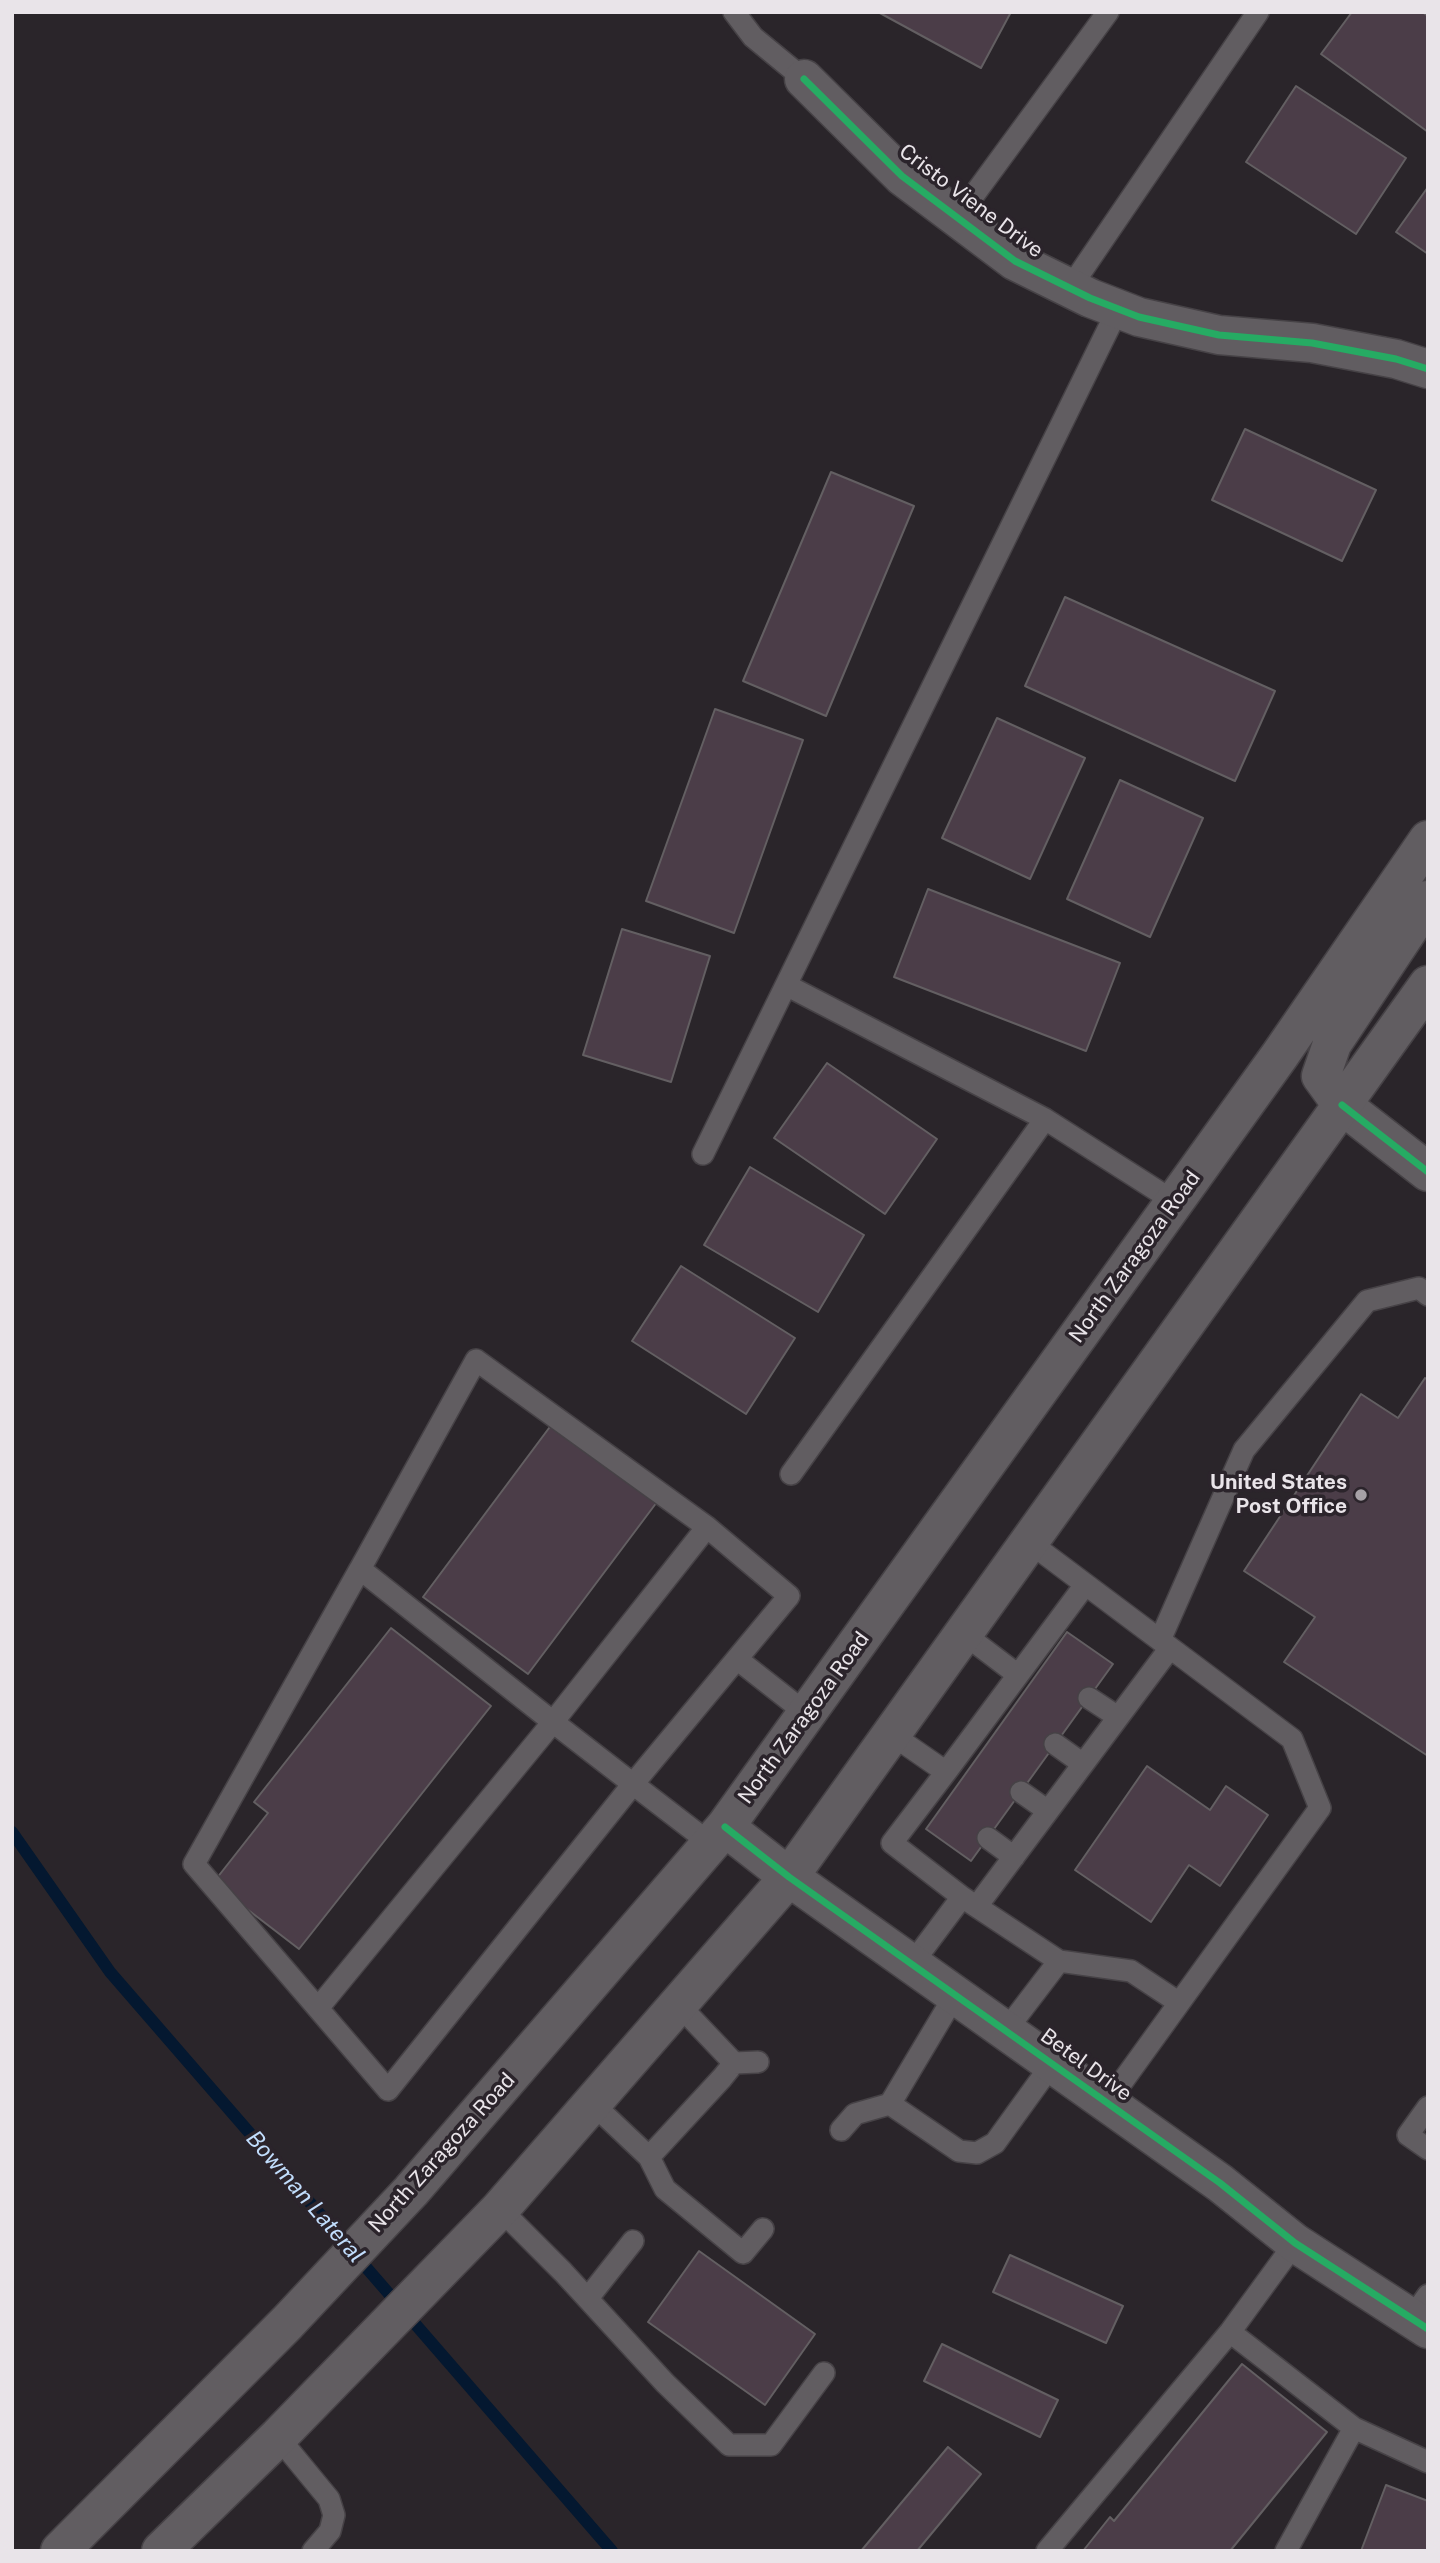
<!DOCTYPE html>
<style>
body{margin:0}
#map{position:relative;width:1440px;height:2563px;overflow:hidden;background:#2a252a;font-family:"Public Sans",sans-serif}
canvas{display:block}
.frame{position:absolute;inset:0;border:14px solid #e9e4e9;pointer-events:none}
</style>
<div id="map">
<canvas width="1440" height="2563"></canvas>
<div class="frame"></div>
</div>
<script>
const c = document.querySelector('canvas').getContext('2d');
c.lineJoin = 'round';
const shape = rows => new Path2D(rows.map(r => 'M' + r).join(''));
function stroke(path, color, width, dash) { c.strokeStyle = color; c.lineWidth = width; c.lineCap = dash ? 'butt' : 'round'; c.setLineDash(dash || []); c.stroke(path); }
function paint(path, color) { c.fillStyle = color; c.fill(path, 'evenodd'); }
function write(font, color, halo, rows, align = 'center') {
  c.font = font + ' "Public Sans",sans-serif'; c.lineWidth = 7; c.setLineDash([]); c.textBaseline = 'middle'; c.strokeStyle = halo; c.fillStyle = color; for (const [text, x, y, turn = 0] of rows) {
    c.save(); c.translate(x, y); c.rotate((+turn || 0) * Math.PI / 180); c.textAlign = isNaN(turn) ? turn : align; if (halo) c.strokeText(text, 0, 0); c.fillText(text, 0, 0); c.restore();
  }
}
const stream = shape([
 [12,1832,110,1972,612,2551]
]);
const building = shape([
 [878,12,1011,12,981,68,878,12],
 [1352,12,1422,12,1428,16,1428,132,1321,54,1352,12],
 [1296,86,1406,158,1356,234,1246,162,1296,86],
 [1428,187,1428,254,1396,232,1428,187],
 [1245,429,1376,490,1342,561,1212,500,1245,429],
 [831,472,914,506,826,716,743,681,831,472],
 [1065,597,1275,691,1235,781,1025,686,1065,597],
 [715,709,803,740,734,933,646,901,715,709],
 [997,718,1085,758,1030,879,942,838,997,718],
 [1120,780,1203,818,1150,937,1067,899,1120,780],
 [928,889,1120,963,1086,1051,894,977,928,889],
 [622,929,710,956,671,1082,583,1055,622,929],
 [827,1063,937,1139,885,1214,774,1138,827,1063],
 [750,1167,864,1235,818,1312,704,1245,750,1167],
 [681,1266,795,1338,746,1414,632,1341,681,1266],
 [1425,1378,1428,1380,1428,1756,1284,1662,1315,1617,1244,1571,1361,1394,1398,1418,1425,1378],
 [555,1420,660,1498,528,1674,423,1597,555,1420],
 [391,1628,491,1706,299,1949,213,1883,268,1813,254,1802,391,1628],
 [1067,1632,1113,1664,971,1861,926,1829,1067,1632],
 [1147,1766,1210,1810,1226,1786,1268,1815,1220,1886,1189,1865,1151,1922,1075,1870,1147,1766],
 [699,2251,815,2334,765,2405,648,2322,699,2251],
 [1010,2255,1123,2306,1106,2343,993,2292,1010,2255],
 [942,2344,1058,2400,1040,2437,924,2381,942,2344],
 [1242,2364,1327,2432,1230,2551,1083,2551,1110,2517,1114,2521,1242,2364],
 [948,2447,981,2474,917,2551,861,2551,948,2447],
 [1386,2485,1428,2501,1428,2551,1361,2551,1386,2485]
]);
const lane = shape([
 [734,12,753,37,804,79],
 [957,218,1108,12],
 [1070,288,1258,12],
 [1118,309,786,985,1045,1119,1175,1202],
 [703,1154,786,985],
 [791,1474,1045,1119],
 [1029,1542,1292,1739,1320,1808,1107,2103],
 [360,1569,476,1360,707,1527],
 [964,1634,1018,1675],
 [1160,1640,1244,1450,1367,1301,1419,1288,1428,1295],
 [737,1659,807,1714],
 [1089,1698,1118,1717],
 [891,1734,946,1772,1085,1585],
 [1055,1744,1083,1764],
 [946,1772,892,1843,962,1897],
 [1021,1792,1048,1811],
 [988,1838,1014,1857],
 [977,1906,1170,1648],
 [911,1965,962,1897,1059,1961,1131,1971,1178,2002],
 [955,1995,890,2104,959,2151,977,2153,995,2143,1052,2064],
 [319,2007,553,1722,707,1527,789,1596,633,1784,388,2090,194,1864,360,1569,553,1722,633,1784,711,1844],
 [1007,2029,1059,1961],
 [734,2063,758,2062],
 [592,2103,649,2157,722,2078,734,2063,678,2004],
 [1428,2107,1408,2135,1428,2149],
 [841,2130,855,2114,890,2104],
 [649,2157,665,2189,743,2253,763,2229],
 [500,2209,563,2272,665,2383,729,2445,771,2445,824,2373],
 [588,2298,633,2241],
 [1411,2319,1428,2295],
 [1230,2332,1354,2428,1428,2462],
 [278,2437,329,2499,334,2515,330,2531,313,2551],
 [1047,2551,1230,2332,1295,2243],
 [1286,2551,1354,2428]
]);
const street = shape([
 [1342,1105,1428,1172]
]);
const secondary = shape([
 [804,79,902,176,1015,261,1090,298,1139,317,1219,335,1312,343,1396,359,1428,369],
 [1342,1105,1321,1076,1332,1044,1428,900],
 [725,1827,789,1877,1220,2183,1295,2243,1428,2329],
 [60,2551,287,2323,411,2191,725,1827,1280,1055,1428,840],
 [161,2551,278,2437,500,2209,789,1877,1428,985]
]);
const cycleway = shape([
 [804,79,902,176,1015,261,1090,298,1139,317,1219,335,1312,343,1396,359,1428,369],
 [1342,1105,1428,1172],
 [725,1827,789,1877,1220,2183,1295,2243,1428,2329]
]);
const markers = [
 [1361,1495,7,"#a6a1a6"]
];
const streetNames = [
 ["Cristo Viene Drive",971,201,37],
 ["North Zaragoza Road",1135,1257,-54],
 ["North Zaragoza Road",804,1718,-54],
 ["Betel Drive",1086,2065,36],
 ["North Zaragoza Road",442,2153,-48]
];
const poiNames = [
 ["United States",1347,1483],
 ["Post Office",1347,1507]
];
const waterNames = [
 ["Bowman Lateral",305,2197,49]
];
stroke(stream, '#041830', 12);
paint(building, '#4b3d48');
stroke(building, '#635f62', 2);
stroke(lane, '#464246', 24);
stroke(street, '#464246', 41);
stroke(secondary, '#464246', 41);
stroke(lane, '#615d61', 21);
stroke(street, '#615d61', 38);
stroke(secondary, '#615d61', 38);
stroke(cycleway, '#26ab63', 7);
for (const [x, y, r, color] of markers) { const dot = new Path2D(); dot.arc(x, y, r, 0, 2 * Math.PI); c.fillStyle = color; c.fill(dot); stroke(dot, '#2b242b', 2.5); }
write('21px', '#e9e4e9', '#2b242b', streetNames);
write('bold 21px', '#e9e4e9', '#2b242b', poiNames, 'right');
write('italic 23px', '#c1ddfc', '#2b242b', waterNames);
</script>
